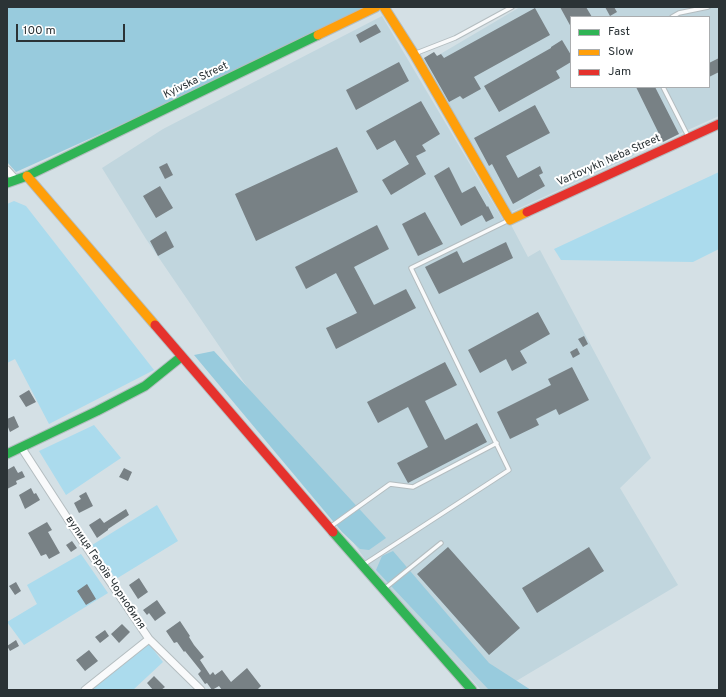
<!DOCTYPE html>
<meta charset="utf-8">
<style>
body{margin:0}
#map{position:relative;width:726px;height:697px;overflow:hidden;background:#d4e0e5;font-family:Overpass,sans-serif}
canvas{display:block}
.frame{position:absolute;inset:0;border:8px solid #2b3336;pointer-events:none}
.legend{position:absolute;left:570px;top:16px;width:140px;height:72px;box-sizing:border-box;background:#fff;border:1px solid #aaadaf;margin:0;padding:5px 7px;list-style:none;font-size:12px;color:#2b3336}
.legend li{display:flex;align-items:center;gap:8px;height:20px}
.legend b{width:20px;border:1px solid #aaadaf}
.scale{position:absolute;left:16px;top:24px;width:109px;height:18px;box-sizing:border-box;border:2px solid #2b3336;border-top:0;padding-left:5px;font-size:12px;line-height:14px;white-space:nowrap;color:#2b3336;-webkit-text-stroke:3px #fff;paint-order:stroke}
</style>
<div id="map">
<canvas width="726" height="697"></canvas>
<div class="frame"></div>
<ul class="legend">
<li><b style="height:5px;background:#30b455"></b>Fast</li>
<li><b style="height:5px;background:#ff9f0a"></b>Slow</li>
<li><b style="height:5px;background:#e5322d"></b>Jam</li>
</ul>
<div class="scale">100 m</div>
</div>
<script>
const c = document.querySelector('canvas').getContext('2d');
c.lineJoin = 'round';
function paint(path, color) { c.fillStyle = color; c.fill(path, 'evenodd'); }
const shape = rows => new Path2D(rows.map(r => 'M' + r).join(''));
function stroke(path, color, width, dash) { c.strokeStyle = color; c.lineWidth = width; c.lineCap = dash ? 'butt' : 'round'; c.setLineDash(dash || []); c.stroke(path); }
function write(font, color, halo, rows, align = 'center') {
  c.font = font + ' Overpass,sans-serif'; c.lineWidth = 4; c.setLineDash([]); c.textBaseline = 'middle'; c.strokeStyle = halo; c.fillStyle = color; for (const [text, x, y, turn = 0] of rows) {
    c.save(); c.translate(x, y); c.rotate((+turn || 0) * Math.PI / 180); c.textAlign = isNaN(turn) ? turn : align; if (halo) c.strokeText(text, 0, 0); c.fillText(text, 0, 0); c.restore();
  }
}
const built = shape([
 [520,7,719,7,719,116,652,146,645,146,638,150,633,156,511,212,421,60,434,52,437,56],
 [571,17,709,17,709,87,571,87],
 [382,16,506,225,510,223,528,257,540,250,651,458,620,488,678,585,501,690,481,690,375,574,146,239,102,168,163,129]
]);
const green = shape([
 [719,172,719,249,693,262,561,260,554,249],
 [14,201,26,206,154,370,49,424,15,359,7,363,7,204],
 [94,425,121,458,66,495,39,451],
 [157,505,178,541,116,579,92,545],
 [81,554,108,593,24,645,7,622,37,604,27,585],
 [149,644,163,662,133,690,91,690]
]);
const forest = shape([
 [7,7,376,7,355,19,16,172,7,162],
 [214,351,386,538,369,550,360,549,342,532,194,355],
 [393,551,489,663,531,690,489,690,376,570,382,556]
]);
const building = shape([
 [560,7,586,7,592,17,571,17,571,27],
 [605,7,614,7,617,12,610,16],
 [535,8,550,35,474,77,481,89,463,99,460,96,449,102,424,58,434,52,437,56,441,54,444,58],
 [376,24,381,32,360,43,356,35],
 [562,40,571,55,571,62,556,71,560,78,499,112,484,86,551,48,551,47],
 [719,58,719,72,709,77,709,63],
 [399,62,409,81,356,110,346,90],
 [636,87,655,87,679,134,663,142],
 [421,101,440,134,422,145,426,151,416,156,426,174,391,195,382,180,409,164,395,140,377,150,366,131],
 [535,105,550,133,506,156,518,178,540,166,543,173,539,175,545,186,513,204,492,164,489,166,474,138],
 [337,147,358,192,256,241,235,194],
 [167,163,173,175,165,179,159,167],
 [449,167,462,193,475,186,487,207,488,206,494,218,486,222,482,215,461,226,434,176],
 [160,186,173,208,156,218,143,196],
 [425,212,443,244,418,256,402,224],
 [377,225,389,249,354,267,374,305,406,289,416,308,336,349,326,328,357,313,336,273,306,289,295,267],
 [166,231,174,247,158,256,150,241],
 [506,242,513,258,439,294,425,267,457,251,463,263],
 [538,312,550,334,520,351,527,363,512,371,506,359,480,373,468,350],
 [584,336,588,344,583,347,578,339],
 [577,348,580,354,573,358,570,352],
 [445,362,457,385,425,401,445,440,477,423,487,442,408,483,397,463,428,447,408,407,378,423,367,402],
 [572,367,589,400,559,415,556,409,536,419,539,425,510,439,497,412,551,385,548,379],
 [29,390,36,402,26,407,19,396],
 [14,416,19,427,10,432,7,425,7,419],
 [14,466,18,473,22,471,25,477,16,481,17,484,7,489,7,470],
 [124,468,132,472,128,481,119,477],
 [31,488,34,494,36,493,40,500,25,509,19,495],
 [86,492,93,506,79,513,74,503,81,499,79,496],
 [126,509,129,515,108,529,108,530,97,538,89,525,100,518,104,523],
 [47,522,52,530,48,532,60,553,49,559,46,554,41,556,28,533],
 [72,541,77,548,71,552,66,545],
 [448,547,520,628,489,655,417,574],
 [589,547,604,571,537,613,522,588],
 [139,578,148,592,138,599,129,585],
 [16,582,21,591,15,595,9,586],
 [87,584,96,599,86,605,77,591],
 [157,600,166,613,155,621,149,613,147,615,143,610],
 [180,621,190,636,189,637,194,645,204,657,200,660,210,675,213,672,215,675,222,670,231,682,247,668,261,686,257,690,222,690,219,686,212,690,207,683,205,684,198,674,201,671,185,651,184,652,177,642,174,643,166,631],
 [122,624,130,632,119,643,111,634],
 [105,630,109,636,100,643,95,637],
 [16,640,19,646,10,651,7,646],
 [89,650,98,661,85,671,76,660],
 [154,676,165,687,161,690,153,690,147,683]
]);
const lane = shape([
 [672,17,679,13,708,7],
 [414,54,455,38,512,7],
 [663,87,689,138],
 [330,527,390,484,413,487,497,443],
 [363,565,509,470,411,268,509,220],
 [384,589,441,543]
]);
const street = shape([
 [7,170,16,180],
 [21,447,75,530,149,639,201,690],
 [85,690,149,639]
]);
const fast = shape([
 [7,183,27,176,318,35],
 [7,454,97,411,145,386,181,357],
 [333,532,472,690]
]);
const slow = shape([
 [384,7,414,54,510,220,527,212],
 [318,35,376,7],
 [27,176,155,325]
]);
const jam = shape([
 [527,212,719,124],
 [155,325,333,532]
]);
const streetNames = [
 ["Kyivska Street",196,81,-26],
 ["Vartovykh Neba Street",609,161,-24],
 ["вулиця Героїв Чорнобиля",105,573,56]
];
paint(built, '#c1d6de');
paint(green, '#abdbed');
paint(forest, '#98cbdd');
paint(building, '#788185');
stroke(lane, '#b4bdc0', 5.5);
stroke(street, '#b4bdc0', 9);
stroke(fast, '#b4bdc0', 11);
stroke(slow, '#b4bdc0', 11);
stroke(jam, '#b4bdc0', 11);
stroke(lane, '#f9fafb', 3.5);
stroke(street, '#f9fafb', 7);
stroke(fast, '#30b455', 9);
stroke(slow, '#ff9f0a', 9);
stroke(jam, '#e5322d', 9);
write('11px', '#2b3336', '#fff', streetNames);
</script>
